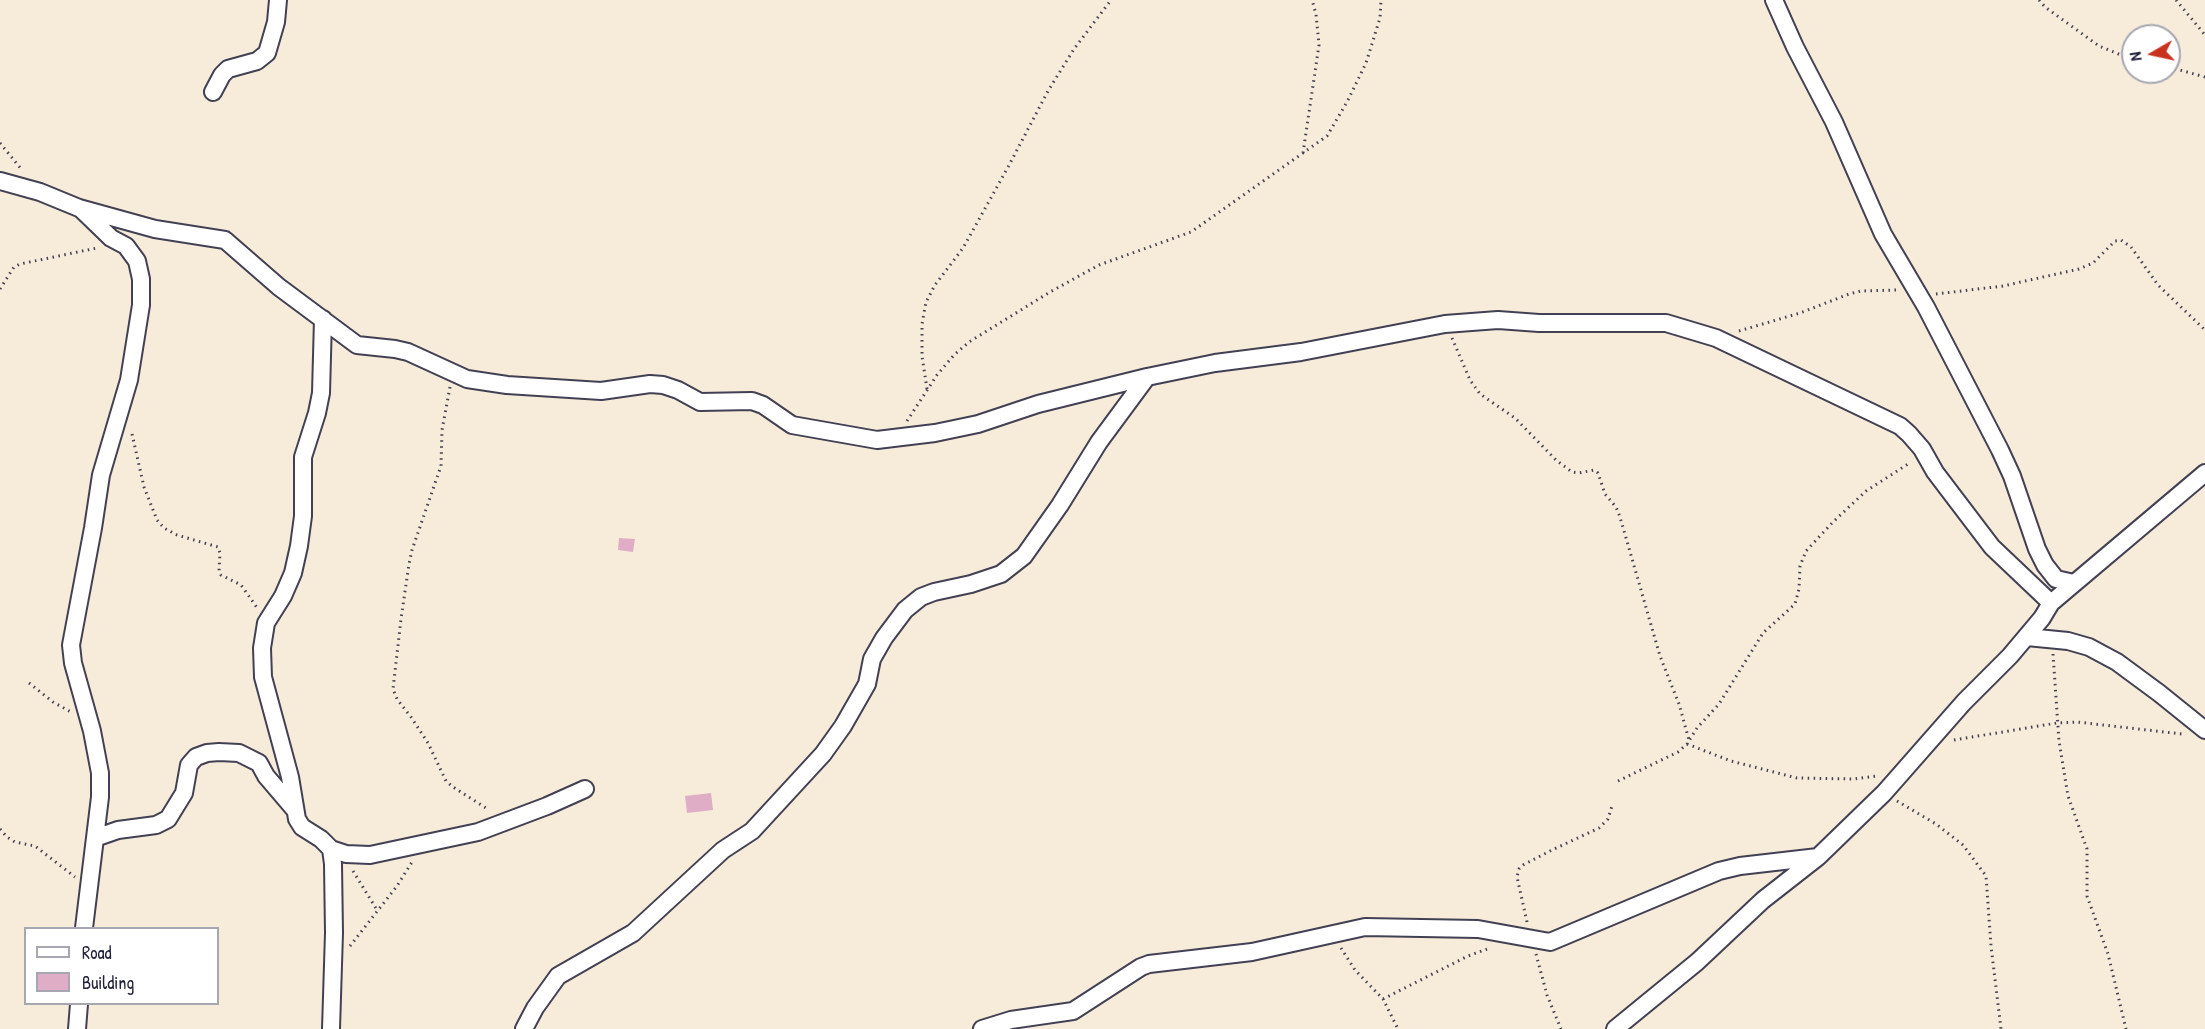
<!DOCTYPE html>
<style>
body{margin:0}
#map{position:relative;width:2205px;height:1029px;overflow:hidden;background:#f7ecda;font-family:"Patrick Hand",sans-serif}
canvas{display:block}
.legend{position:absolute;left:24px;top:927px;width:195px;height:78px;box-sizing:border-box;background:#fff;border:2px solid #a7a7b1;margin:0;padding:8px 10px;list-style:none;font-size:18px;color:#22223b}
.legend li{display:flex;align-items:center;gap:12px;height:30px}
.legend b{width:30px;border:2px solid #a7a7b1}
.north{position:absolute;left:2121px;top:24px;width:60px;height:60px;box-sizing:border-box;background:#fff;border:2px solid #a7a7b1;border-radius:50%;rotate:261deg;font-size:16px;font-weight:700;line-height:24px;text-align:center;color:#22223b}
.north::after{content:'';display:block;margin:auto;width:21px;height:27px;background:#c8321e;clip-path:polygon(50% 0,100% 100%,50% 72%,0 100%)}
</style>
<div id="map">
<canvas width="2205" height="1029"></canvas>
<ul class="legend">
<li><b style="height:8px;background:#fff"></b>Road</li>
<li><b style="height:16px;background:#dfaec6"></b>Building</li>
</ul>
<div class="north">N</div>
</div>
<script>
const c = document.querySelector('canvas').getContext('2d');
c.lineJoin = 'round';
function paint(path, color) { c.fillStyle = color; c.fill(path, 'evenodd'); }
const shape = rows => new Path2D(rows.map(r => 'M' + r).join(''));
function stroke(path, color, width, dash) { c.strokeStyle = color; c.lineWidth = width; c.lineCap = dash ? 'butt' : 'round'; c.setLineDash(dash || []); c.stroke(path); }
const building = shape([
 [619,538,635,539,633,552,618,550],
 [711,793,713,810,687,813,685,796]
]);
const path = shape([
 [2039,0,2045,7,2099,46,2133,60],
 [2176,0,2205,35],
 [2169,67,2205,77],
 [0,143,22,170],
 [1303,153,1319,45,1316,14,1312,0],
 [0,289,14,267,20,264,97,248],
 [1936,294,2003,286,2079,269,2093,263,2115,241,2121,240,2131,247,2158,285,2205,330],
 [1739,331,1800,313,1849,294,1861,291,1897,290],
 [1452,338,1470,380,1480,394,1515,418,1556,460,1572,472,1579,473,1594,470,1598,473,1605,494,1616,507,1620,517,1660,656,1679,704,1689,740],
 [450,387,442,430,441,466,412,550,409,564,401,619,393,689,397,699,411,717,428,743,446,781,453,787,489,810],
 [927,389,922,356,922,324,926,302,935,285,963,248,1007,169,1048,91,1074,49,1111,0],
 [907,421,937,375,954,355,969,342,1050,292,1099,265,1191,232,1327,136,1347,102,1366,63,1380,18,1381,0],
 [132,434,144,487,157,520,164,528,177,535,218,547,220,553,219,571,221,575,241,585,258,609],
 [2053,654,2059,741,2068,796,2087,849,2087,896,2108,954,2126,1029],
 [29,683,53,702,71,712],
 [1954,740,2057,723,2077,722,2182,734],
 [1687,744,1731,761,1797,778,1853,779,1877,776],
 [1618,781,1678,752,1687,744,1697,728,1719,704,1763,633,1795,604,1799,589,1800,566,1806,551,1833,522,1866,491,1911,462],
 [1897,801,1936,824,1963,845,1986,876,1991,946,2001,1029],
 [0,829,7,837,15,842,35,846,75,877],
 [353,871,377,910],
 [1527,922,1517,877,1519,869,1523,865,1552,850,1599,828,1608,819,1612,806],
 [350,946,397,886,412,862],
 [1341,948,1355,970,1383,999,1398,1029],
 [1536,954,1547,995,1561,1029],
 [1383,999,1468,956,1490,948]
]);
const minor = shape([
 [1774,0,1795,47,1834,122,1883,234,1926,307,2000,450,2012,476,2037,549,2045,565,2056,579,2074,583],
 [213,92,222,75,228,69,257,61,267,53,276,22,278,0],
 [0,181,40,192,79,208,155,229,225,240,279,287,357,345,395,349,408,352,467,379,507,385,601,391,650,384,663,385,678,390,700,402,752,401,763,405,792,425,877,440,935,433,978,424,1038,404,1147,377,1215,363,1301,352,1445,324,1498,320,1539,323,1666,323,1716,338,1900,426,1909,434,1922,449,1935,472,1992,547,2051,603],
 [81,209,111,238,126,246,137,261,141,279,141,305,129,380,101,475,93,528,71,645,73,663,92,731,100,773,100,797,84,928],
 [323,319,321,393,317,413,303,457,303,516,299,546,293,573,283,596,266,623,262,648,263,677,290,777,297,819,302,827,321,839,331,849,333,864,334,933,331,1029],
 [2027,637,2068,641,2089,647,2117,662,2159,693,2205,730],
 [95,838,118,830,156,825,168,819,184,793,189,765,196,757,207,753,219,752,239,753,259,763,266,776,295,810],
 [331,849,346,854,370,855,478,832,547,806,585,789],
 [77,1029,79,1004],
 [524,1029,535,1008,558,976,633,933,723,850,752,831,823,754,843,726,867,684,872,659,884,638,905,610,921,597,934,592,971,584,1001,574,1024,556,1060,505,1099,442,1147,377],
 [982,1029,1011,1020,1073,1011,1141,967,1149,964,1252,952,1365,927,1478,929,1550,942,1719,871,1740,866,1818,857],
 [1615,1029,1697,962,1763,900,1818,857,1884,793,1964,702,2010,656,2042,618,2051,603,2205,473]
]);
paint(building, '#dfaec6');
stroke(minor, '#424053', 20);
stroke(path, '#424053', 3, [1.5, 4.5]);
stroke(minor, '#fff', 16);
</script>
